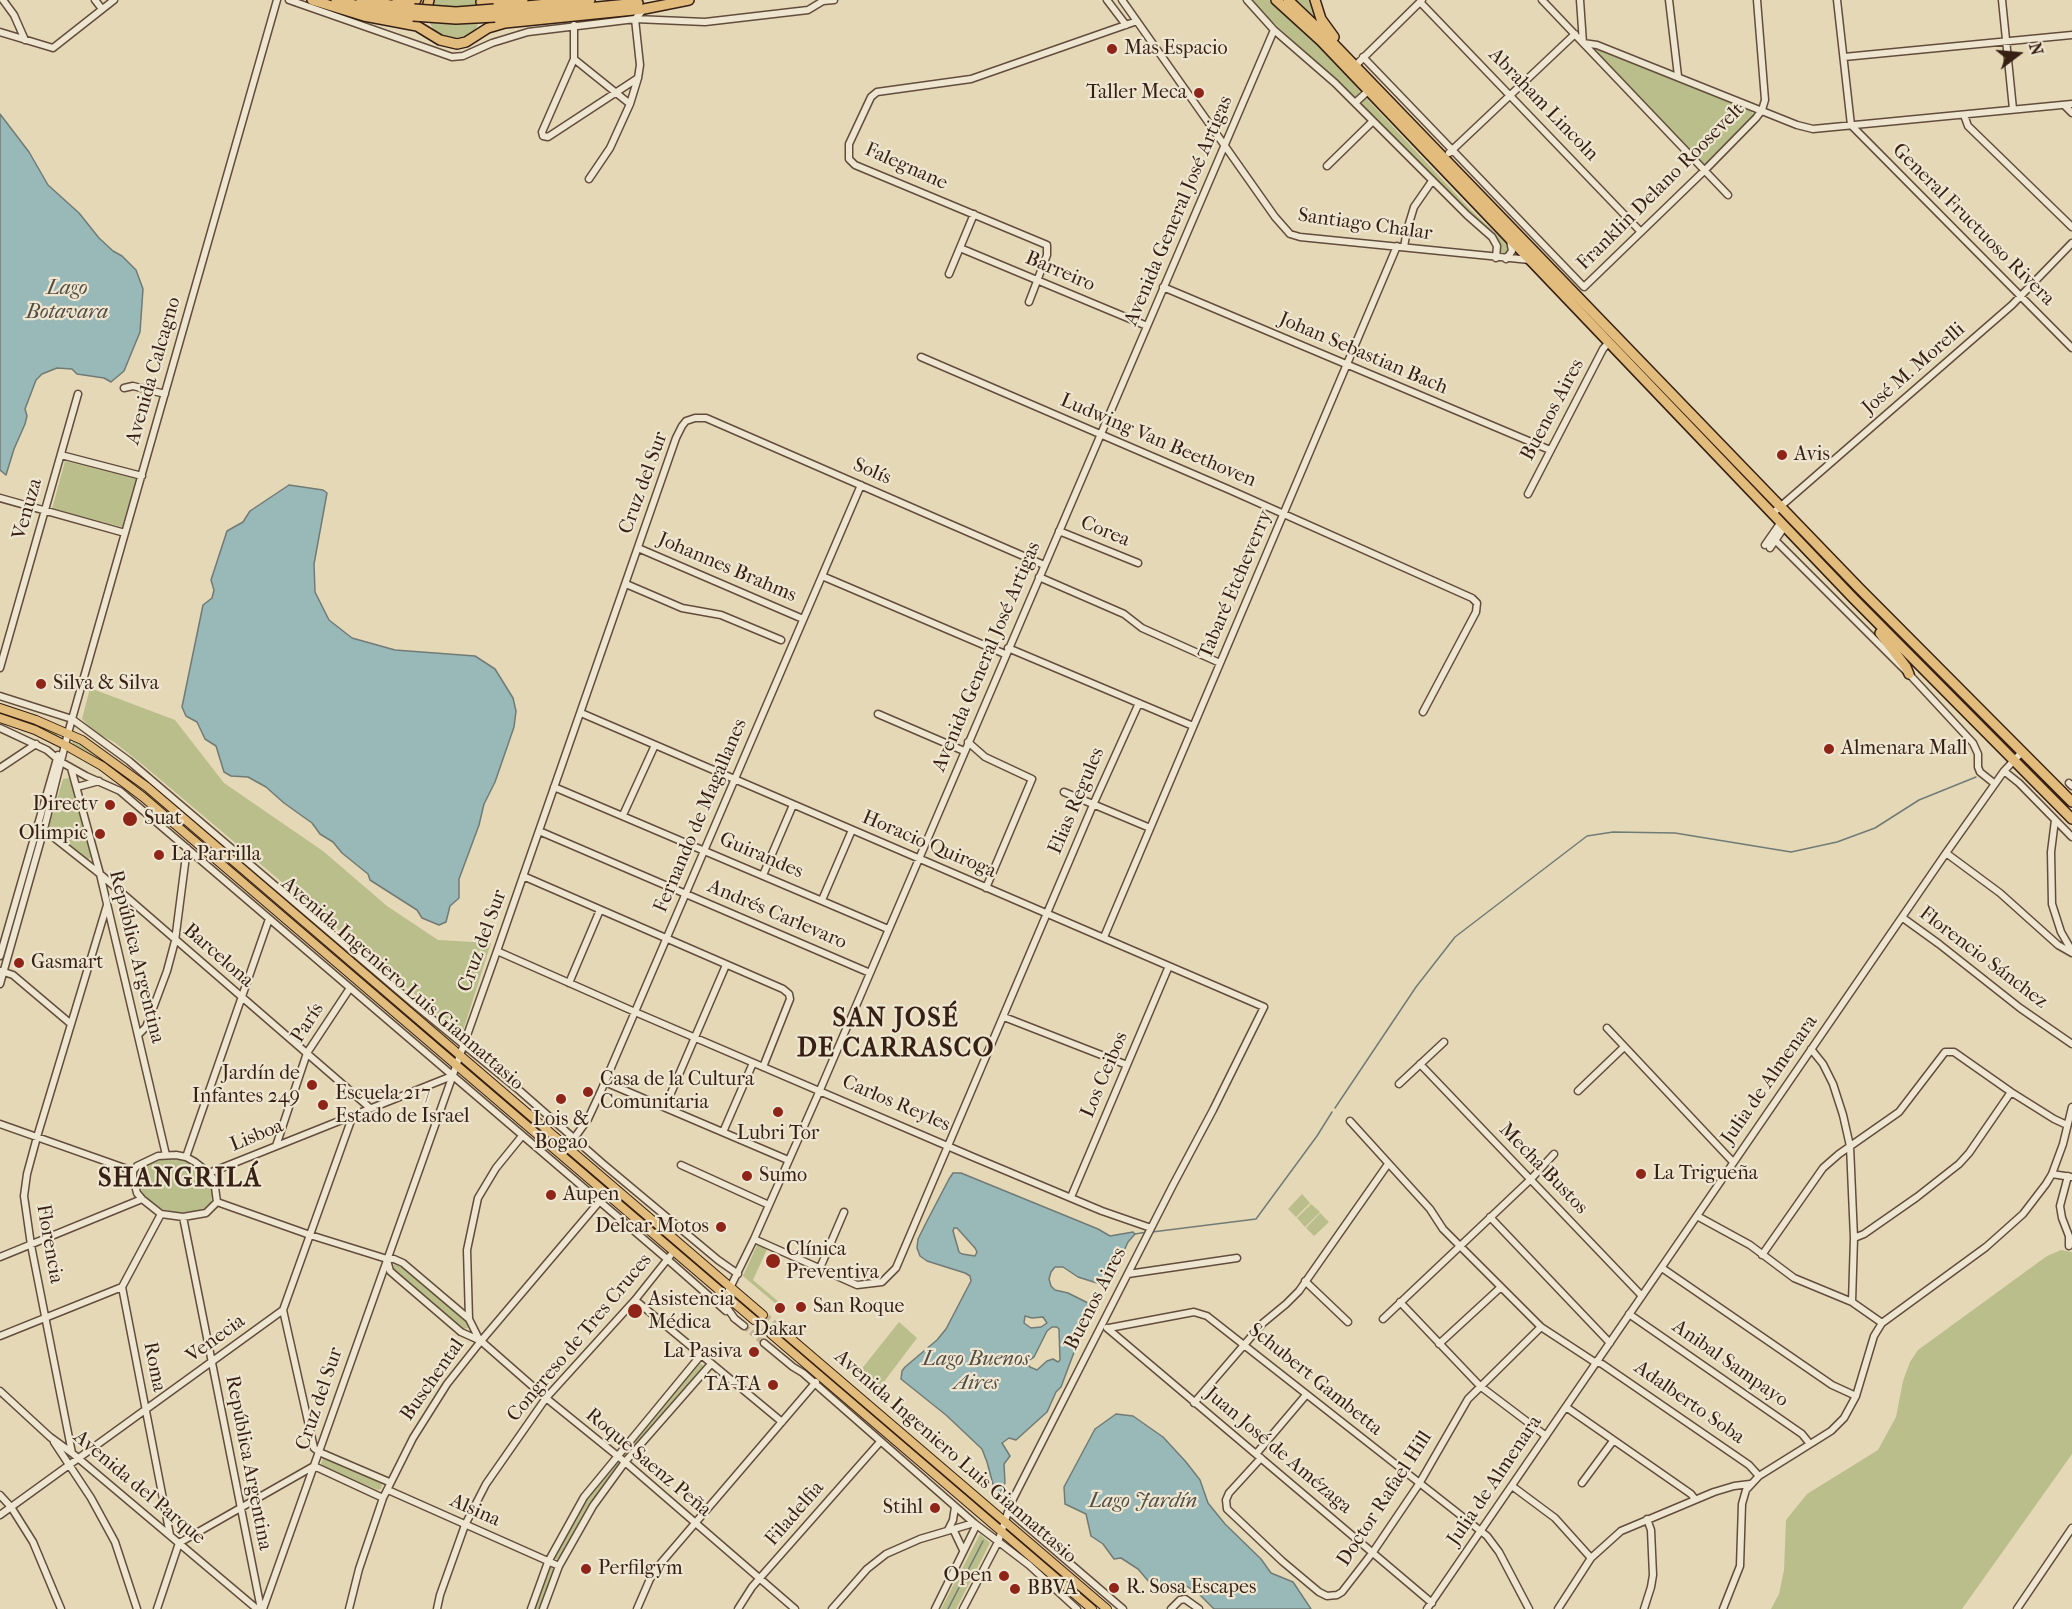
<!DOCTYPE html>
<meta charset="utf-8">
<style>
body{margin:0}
#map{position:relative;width:2072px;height:1609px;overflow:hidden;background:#e5d8b7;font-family:"IM FELL French Canon",serif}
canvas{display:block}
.north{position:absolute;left:1988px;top:24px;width:60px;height:60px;-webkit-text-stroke:4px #eee6d0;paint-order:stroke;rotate:74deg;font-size:16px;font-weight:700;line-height:24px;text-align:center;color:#361f13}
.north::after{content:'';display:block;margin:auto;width:21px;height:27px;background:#361f13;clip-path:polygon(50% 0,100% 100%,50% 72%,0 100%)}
</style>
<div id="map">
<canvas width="2072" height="1609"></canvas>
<div class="north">N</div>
</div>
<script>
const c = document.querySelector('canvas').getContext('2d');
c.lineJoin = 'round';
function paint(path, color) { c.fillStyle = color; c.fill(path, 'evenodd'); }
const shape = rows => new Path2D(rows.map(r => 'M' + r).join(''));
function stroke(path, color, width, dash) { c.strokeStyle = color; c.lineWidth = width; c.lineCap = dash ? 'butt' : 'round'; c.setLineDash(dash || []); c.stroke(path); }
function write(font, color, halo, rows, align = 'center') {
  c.font = font + ' "IM FELL French Canon",serif'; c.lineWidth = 4.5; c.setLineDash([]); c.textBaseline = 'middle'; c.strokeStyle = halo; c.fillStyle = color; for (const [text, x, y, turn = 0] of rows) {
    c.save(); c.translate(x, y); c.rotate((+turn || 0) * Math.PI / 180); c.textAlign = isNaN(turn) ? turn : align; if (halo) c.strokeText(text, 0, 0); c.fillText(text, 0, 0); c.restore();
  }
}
const green = shape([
 [433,0,475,0,478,6,479,21,476,29,471,35,457,41,436,34,428,20],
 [1249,0,1269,0,1299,24,1360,91,1358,96,1354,97],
 [1295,0,1312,0,1321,25,1304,8],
 [1600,48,1752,112,1754,117,1704,165,1594,50],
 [1364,98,1367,99,1469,208,1506,243,1509,250,1506,255,1501,254,1491,234,1361,105,1362,100],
 [65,461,136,479,122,527,52,509],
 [1783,515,1914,648,1938,676,2013,753,1863,602,1840,575],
 [90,688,175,720,224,783,323,851,387,906,438,940,491,943,462,1034,143,765,114,742,93,731,82,719],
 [0,711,20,717,59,735,55,736,0,716],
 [75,740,136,782,452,1054,450,1055,104,764,73,745,72,741],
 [69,778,91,857,89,859,87,859,51,829,49,825,63,779],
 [465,1064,561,1147,526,1120,464,1067],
 [571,1155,724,1284,722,1285,587,1173],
 [166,1158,183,1160,204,1173,213,1191,211,1202,205,1208,195,1212,181,1213,160,1209,145,1198,137,1181,137,1173,143,1166,153,1160],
 [1302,1194,1310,1203,1296,1217,1288,1209],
 [1311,1204,1320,1212,1305,1227,1297,1218],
 [1320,1213,1329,1222,1314,1236,1306,1228],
 [758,1243,768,1247,753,1280,779,1302,776,1304,743,1276],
 [2061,1250,2072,1252,2072,1454,1962,1609,1771,1609,1779,1594,1784,1570,1786,1520,1807,1494,1878,1450,1896,1417,1903,1381,1910,1362,1918,1350,2047,1256],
 [398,1263,467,1321,468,1328,462,1329,393,1272,394,1264],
 [899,1322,917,1338,880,1387,860,1371],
 [800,1351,992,1516,798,1353],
 [700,1363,704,1366,626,1458,621,1454],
 [323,1458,379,1482,382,1485,381,1489,378,1490,323,1467,321,1464],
 [615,1461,620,1465,586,1510,558,1560,553,1558,580,1507],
 [980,1534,990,1543,956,1609,941,1609],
 [1016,1537,1058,1573,1104,1609,1097,1609,1015,1539],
 [548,1566,554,1569,541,1609,534,1609]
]);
const water = shape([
 [0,114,29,152,48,185,79,213,99,238,113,251,122,256,136,270,143,289,140,332,124,371,111,382,104,378,77,374,72,369,57,368,42,374,36,380,25,409,27,416,25,424,14,449,6,475,0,470,0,114],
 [289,485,323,490,327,493,314,564,315,592,329,620,352,638,395,650,475,656,495,669,513,698,516,711,514,727,495,782,484,804,479,825,459,879,459,898,450,906,446,922,439,925,422,918,417,910,370,880,368,874,342,853,333,842,320,834,312,823,284,803,266,787,248,777,231,776,224,772,216,746,205,739,197,722,186,716,182,707,203,605,212,598,214,590,211,580,227,531,243,522,250,511,289,485],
 [953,1173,961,1173,1098,1229,1110,1236,1133,1232,1135,1234,1128,1242,1109,1283,1100,1284,1078,1277,1063,1267,1055,1267,1051,1272,1049,1279,1051,1286,1055,1290,1068,1293,1092,1305,1094,1310,1092,1318,1076,1347,1061,1387,1056,1392,1047,1412,1016,1440,1009,1438,1002,1443,1010,1456,1004,1464,1005,1483,999,1495,994,1488,987,1462,982,1449,946,1415,901,1379,902,1371,905,1367,937,1340,946,1329,971,1281,970,1276,965,1273,927,1261,920,1256,917,1248,918,1239,926,1223,949,1179,953,1173],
 [954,1228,957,1228,975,1248,977,1252,975,1256,962,1254,959,1252,953,1231,954,1228],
 [1025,1316,1032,1318,1043,1317,1047,1323,1041,1327,1031,1328,1024,1323,1025,1316],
 [1052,1327,1057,1327,1059,1329,1060,1360,1058,1362,1053,1359,1047,1361,1037,1370,1030,1367,1026,1362,1034,1357,1047,1331,1052,1327],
 [1116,1414,1133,1416,1163,1437,1186,1462,1200,1480,1208,1503,1225,1524,1261,1559,1271,1573,1293,1582,1311,1609,1214,1609,1200,1595,1182,1583,1156,1590,1138,1569,1121,1558,1114,1559,1103,1544,1091,1536,1086,1514,1065,1504,1064,1487,1095,1429,1116,1414]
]);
const stream = shape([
 [1335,1108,1416,987,1455,937,1587,836,1613,832,1675,833,1791,852,1837,842,1875,828,1919,800,1976,777],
 [1152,1232,1256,1219,1317,1136,1332,1112],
 [1135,1234,1147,1232],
 [999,1495,1002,1503],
 [948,1609,983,1541]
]);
const minorTunnel = shape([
 [744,1326,764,1343]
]);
const majorTunnel = shape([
 [763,1315,781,1330],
 [754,1320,771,1334]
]);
const minor = shape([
 [3,0,14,15,25,40],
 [95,0,102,9],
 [289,0,452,57,463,56,492,43,528,32,635,19,644,9],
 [1107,0,1126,25],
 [1122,0,1275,217,1290,234,1300,237,1530,260],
 [1247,0,1274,30,1335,83,1467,215,1492,237,1497,246,1496,258],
 [1542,0,1728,195],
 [1580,0,1583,43,1597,45,1797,125,1813,129,2072,104],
 [1669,0,1678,76],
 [1837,0,1851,125,2072,348],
 [2002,0,2013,109],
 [1420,2,1641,232],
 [574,25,574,59,630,104],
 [0,32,53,48,114,0],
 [1363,57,1584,287,1705,170,1756,118,1762,110,1765,100,1757,0],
 [1844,57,2072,35],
 [574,59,542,132,543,136,548,137,638,78],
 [1355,66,1422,0],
 [1355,103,1368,91],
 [2064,105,2072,113],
 [1964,115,1968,126,2072,227],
 [1449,153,1575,34],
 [1327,166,1373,121],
 [589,179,610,148,630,104,638,78,640,65,635,19,705,22,808,10,823,1,834,0],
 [1404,247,1407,230,1414,207,1432,181],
 [960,248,1147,326],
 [1506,259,1512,251,1510,240],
 [949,274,974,214],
 [1163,287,1550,450],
 [1029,302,1047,255,1047,245,855,165,849,159,849,144,871,97,877,92,971,79,1137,21],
 [921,357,1230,490,1472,598,1477,603,1476,612,1423,712],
 [124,388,133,386,165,394],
 [61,455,142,476],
 [1528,494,1603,349,1609,342],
 [0,498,125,533],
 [1773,513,2012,305,2072,243],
 [1059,531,1138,563],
 [1775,540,1909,674,1973,743,1978,754,1978,767,1980,772,1995,784],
 [1765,545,1781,522],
 [638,548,803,619],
 [1770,548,1785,526],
 [822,576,1005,654],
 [1039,577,1124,614,1142,628,1220,663],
 [626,584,682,608,721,615,781,640],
 [1008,648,1193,726],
 [0,668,78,394],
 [0,696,72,719,129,761,414,1004,520,1091,602,1163,718,1260,738,1274],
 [581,713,1264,1007,1213,1110,1173,1185,1011,1503,998,1542,963,1609],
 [878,714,964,751],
 [0,728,47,750,61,762,86,776,120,791,667,1259,726,1311],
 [968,742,985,757,1032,779,986,888],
 [0,768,36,744],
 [71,768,100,874,166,1155],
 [2004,771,2019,783,2072,837],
 [2069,783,2072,786],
 [77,787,99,781],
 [554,787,888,929],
 [1064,792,1150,828],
 [623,815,655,745],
 [2055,820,2051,852,2052,904,2061,932,2072,951],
 [38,825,100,874,370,1108],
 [539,831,870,973],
 [1946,853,2000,893,2058,945,2072,953],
 [763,875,793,805],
 [523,876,783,989,789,994,790,999,763,1067],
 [822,900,852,830],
 [1903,918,1939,944,2020,1008,2072,1044],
 [1104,937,1397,246],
 [497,951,635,1012,973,1157,1102,1211,1151,1228],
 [0,956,58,755],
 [1,971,13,975,71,1024],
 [569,983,600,910],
 [0,984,44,829,68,733,277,0],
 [1004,1017,1127,1065],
 [1607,1028,1733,1162],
 [138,1035,146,1027,167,971,175,941,187,848],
 [1811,1049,1823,1064,1833,1084,1843,1115,1850,1146,1854,1238,1852,1302],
 [1420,1064,1642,1296],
 [605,1082,788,1160],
 [1399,1084,1444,1042],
 [1578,1091,1624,1047],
 [665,1107,726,965],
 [1350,1121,1430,1209,1443,1229,1541,1327,1593,1361,1602,1364,1749,1465,1759,1476],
 [0,1124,133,1171],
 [723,1132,753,1063],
 [276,1146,307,1053,350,988],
 [176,1155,186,1157,195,1162,209,1173,214,1180,217,1202,206,1213,183,1217,161,1214,142,1199,137,1193,133,1177,133,1171,137,1166,158,1156,176,1155],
 [562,1155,588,1119,601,1091,861,485],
 [186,1157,269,919],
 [681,1165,769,1205],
 [209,1173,452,1076],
 [2052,1174,2071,1177],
 [2068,1176,2060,1206,2062,1218,2069,1236,2069,1246],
 [1071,1197,1169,966],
 [217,1202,310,1235,387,1259,394,1259,403,1263,469,1319,480,1341],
 [161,1214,122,1287,170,1535],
 [1697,1216,1750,1245,1794,1278,1852,1302,1882,1323],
 [183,1217,261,1609],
 [1490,1217,1610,1343],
 [1854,1238,1864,1234,1917,1197,1959,1164,1969,1153,2011,1092],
 [754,1239,857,1285,882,1282,896,1268,1093,805,1139,703],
 [1762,1255,1823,1168,1839,1154,1899,1112,1945,1052,1954,1052,2011,1092,2054,1119,2067,1125],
 [0,1257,142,1199],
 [387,1260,390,1271,398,1278,461,1332,481,1341,546,1398,625,1462,795,1609],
 [820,1268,844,1212],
 [1662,1268,1832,1385,1856,1396],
 [1128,1274,1237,1258],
 [1305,1281,1348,1322],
 [635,1300,782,1422],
 [1400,1302,1480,1386,1546,1436],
 [283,1310,314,1448,319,1452,389,1482],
 [1629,1314,1802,1434,1810,1444],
 [734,1318,744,1326],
 [469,1319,467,1250,478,1198,496,1168,522,1136],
 [735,1319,725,1305,726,1296,754,1239,820,1090,1274,30],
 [1383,1319,1531,1179,1554,1154],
 [1107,1328,1432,1603],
 [1109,1328,1194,1312,1207,1316,1487,1536,1499,1552,1529,1609],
 [0,1336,122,1287],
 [764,1343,793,1367,803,1373,974,1523,1029,1565,1077,1609],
 [1439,1344,1501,1287],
 [0,1391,50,1437,72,1453,257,1609],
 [1194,1403,1263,1323,1286,1304,1299,1291,1388,1164],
 [1566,1407,1691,1494,1695,1499],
 [54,1442,91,1498,115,1542,137,1609],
 [72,1453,31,1245,24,1196,27,1174,37,1137,107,905],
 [1256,1454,1306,1395],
 [1261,1458,1229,1493,1226,1500,1227,1509,1282,1561,1319,1592,1327,1596,1337,1595,1342,1592,1373,1552,1419,1484,1468,1399,1541,1327],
 [1582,1483,1613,1441],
 [1512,1486,1555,1518,1591,1558],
 [388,1490,559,1566],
 [0,1495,11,1507,33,1542,61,1609],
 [1009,1511,1123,1609],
 [0,1515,283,1310,353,1115],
 [953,1529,963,1550],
 [948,1530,953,1520,955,1507],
 [157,1609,179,1543,314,1466,383,1498],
 [263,1609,497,951,676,438,682,426,686,421,695,418,706,418,1044,565],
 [349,1609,359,1569,383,1498,413,1438,447,1384,481,1341,599,1202],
 [437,1609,440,1595,465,1525,486,1484,546,1398,635,1300,674,1251],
 [531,1609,548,1562,584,1497,701,1355],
 [543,1609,559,1566,593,1506,625,1462,711,1364],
 [637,1609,650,1579,661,1563,816,1382],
 [738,1609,752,1587,880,1442],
 [832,1609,867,1569,886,1554,920,1539,974,1523],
 [935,1609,976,1526],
 [1171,1609,1180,1600,1185,1599,1199,1609],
 [1427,1609,1946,853,2004,771,2022,752],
 [1558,1609,1591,1558,1621,1531,1714,1492,1734,1486,1750,1484],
 [1644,1609,1651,1587,1653,1575,1651,1530,1647,1519],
 [1723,1609,1740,1566,1742,1504,1746,1490,1759,1476,1831,1431,1844,1418,1856,1396,1874,1336,1882,1323,1986,1247,2023,1214,2046,1184,2052,1174,2063,1144,2072,1107],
 [2017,1609,2072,1528]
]);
const major = shape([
 [0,708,36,720,82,740,147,787,763,1315],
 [0,718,35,730,65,745,102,766,143,797,754,1320],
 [781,1330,1107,1609],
 [771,1334,1092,1609]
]);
const highway = shape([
 [312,0,364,16,417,26,440,40,457,44,466,42,488,28,505,23,644,9,689,0],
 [336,0,377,11,413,16],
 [361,0,414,9],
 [397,0,416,0],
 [1276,0,1321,41,1853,598,2072,819],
 [1288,0,1326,36,1860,589,2072,802],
 [1315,0,1321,19,1334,37],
 [481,2,523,0],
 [494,9,590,0],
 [425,16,429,0],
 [495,17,638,3],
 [1880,633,1906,667,1909,674]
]);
const highwayBridge = shape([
 [414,9,456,12,494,9],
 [413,16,456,19,495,17]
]);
const markers = [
 [1112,49,6,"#8f2418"],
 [1199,93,6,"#8f2418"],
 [1782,455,6,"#8f2418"],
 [41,684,6,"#8f2418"],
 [1829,749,6,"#8f2418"],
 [110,805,6,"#8f2418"],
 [130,819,8,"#8f2418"],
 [100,834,6,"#8f2418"],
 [159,855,6,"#8f2418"],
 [19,963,6,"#8f2418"],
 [312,1085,6,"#8f2418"],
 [588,1092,6,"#8f2418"],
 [561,1099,6,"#8f2418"],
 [323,1105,6,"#8f2418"],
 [778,1112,6,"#8f2418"],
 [1641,1174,6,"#8f2418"],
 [747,1176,6,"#8f2418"],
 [551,1195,6,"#8f2418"],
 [721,1227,6,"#8f2418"],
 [773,1261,8,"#8f2418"],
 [801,1307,6,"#8f2418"],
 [780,1308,6,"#8f2418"],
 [635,1311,8,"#8f2418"],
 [754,1352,6,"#8f2418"],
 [773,1385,6,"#8f2418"],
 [935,1508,6,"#8f2418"],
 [586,1569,6,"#8f2418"],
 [1004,1576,6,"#8f2418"],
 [1114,1588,6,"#8f2418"],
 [1015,1589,6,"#8f2418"]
];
const poiNames = [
 ["Mas Espacio",1124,49],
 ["Taller Meca",1187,93,"right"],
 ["Avis",1794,455],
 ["Silva & Silva",53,684],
 ["Almenara Mall",1841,749],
 ["Directv",98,805,"right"],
 ["Suat",144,819],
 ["Olimpic",88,834,"right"],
 ["La Parrilla",171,855],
 ["Gasmart",31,963],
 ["Jardín de",300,1074,"right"],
 ["Infantes 249",300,1097,"right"],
 ["Casa de la Cultura",600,1080],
 ["Comunitaria",600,1103],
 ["Escuela 217",335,1094],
 ["Estado de Israel",335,1117],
 ["Lois &",561,1120,"center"],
 ["Bogao",561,1143,"center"],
 ["Lubri Tor",778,1134,"center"],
 ["La Trigueña",1653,1174],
 ["Sumo",759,1176],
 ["Aupen",563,1195],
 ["Delcar Motos",709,1227,"right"],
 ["Clínica",786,1250],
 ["Preventiva",786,1273],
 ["Asistencia",648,1300],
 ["Médica",648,1323],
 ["San Roque",813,1307],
 ["Dakar",780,1330,"center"],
 ["La Pasiva",742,1352,"right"],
 ["TA-TA",761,1385,"right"],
 ["Stihl",923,1508,"right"],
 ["Perfilgym",598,1569],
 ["Open",992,1576,"right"],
 ["R. Sosa Escapes",1126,1588],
 ["BBVA",1027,1589]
];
const streetNames = [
 ["Abraham Lincoln",1543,105,46],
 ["Falegnane",906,167,24],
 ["Franklin Delano Roosevelt",1661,187,-45],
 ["Avenida General José Artigas",1179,211,-67],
 ["Santiago Chalar",1365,225,8],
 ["General Fructuoso Rivera",1973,225,45],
 ["Barreiro",1060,272,23],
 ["Johan Sebastian Bach",1363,354,23],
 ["José M. Morelli",1914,369,-41],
 ["Avenida Calcagno",154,371,-74],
 ["Buenos Aires",1553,410,-62],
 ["Ludwing Van Beethoven",1158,441,23],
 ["Solís",872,472,23],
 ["Cruz del Sur",644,483,-70],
 ["Venuza",28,509,-74],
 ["Corea",1105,532,22],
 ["Johannes Brahms",727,568,23],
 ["Tabaré Etcheverry",1236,585,-67],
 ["Avenida General José Artigas",987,657,-67],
 ["Elias Regules",1077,801,-67],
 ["Fernando de Magallanes",701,816,-67],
 ["Horacio Quiroga",929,845,23],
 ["Guirandes",761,856,23],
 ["Andrés Carlevaro",777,915,23],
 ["Cruz del Sur",483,941,-70],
 ["Barcelona",218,956,41],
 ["República Argentina",136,957,76],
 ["Florencio Sánchez",1983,958,37],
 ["Avenida Ingeniero Luis Giannattasio",402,984,41],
 ["París",308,1023,-57],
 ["Los Ceibos",1105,1075,-67],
 ["Julia de Almenara",1770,1080,-55],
 ["Carlos Reyles",896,1104,23],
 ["Lisboa",257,1136,-22],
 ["Mecha Bustos",1543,1169,46],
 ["Florencia",49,1244,80],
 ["Buenos Aires",1096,1299,-63],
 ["Congreso de Tres Cruces",580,1338,-50],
 ["Venecia",216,1339,-36],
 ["Anibal Sampayo",1730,1364,35],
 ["Roma",154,1367,79],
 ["Buschental",433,1380,-55],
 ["Schubert Gambetta",1315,1380,39],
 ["Cruz del Sur",320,1399,-71],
 ["Adalberto Soba",1689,1403,35],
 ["Juan José de Amézaga",1278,1451,40],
 ["Avenida Ingeniero Luis Giannattasio",955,1457,41],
 ["República Argentina",248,1463,79],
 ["Roque Saenz Peña",648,1463,40],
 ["Julia de Almenara",1495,1481,-56],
 ["Avenida del Parque",139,1488,40],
 ["Doctor Rafael Hill",1385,1499,-57],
 ["Alsina",475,1511,24],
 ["Filadelfia",795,1514,-49]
];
const waterNames = [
 ["Lago",67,289],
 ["Botavara",67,313],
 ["Lago Buenos",976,1360],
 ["Aires",976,1384],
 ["Lago Jardín",1143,1502]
];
const districtNames = [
 ["SAN JOSÉ",896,1020],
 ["DE CARRASCO",896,1050],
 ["SHANGRILÁ",180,1180]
];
paint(green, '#b9be8b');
paint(water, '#99b8b8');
stroke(water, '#717b76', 1.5);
stroke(stream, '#717b76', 1.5);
stroke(minorTunnel, '#c2b396', 6, [6, 3]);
stroke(majorTunnel, '#c2b396', 8, [8, 4]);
stroke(minor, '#624d3c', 9);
stroke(major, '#361f13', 10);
stroke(highway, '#361f13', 12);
stroke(minor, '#eee6d0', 6);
stroke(major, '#e2bc7c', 8);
stroke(highway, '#e2bc7c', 9);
stroke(highwayBridge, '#361f13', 12, []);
stroke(highwayBridge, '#e2bc7c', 9);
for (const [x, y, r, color] of markers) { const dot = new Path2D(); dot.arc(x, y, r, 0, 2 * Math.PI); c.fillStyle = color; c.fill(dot); stroke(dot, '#eee6d0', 2); }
write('20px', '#361f13', '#eee6d0', poiNames, 'left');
write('20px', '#361f13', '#eee6d0', streetNames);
write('italic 21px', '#544d45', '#eee6d0', waterNames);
c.letterSpacing = '1.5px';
write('bold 26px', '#361f13', '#eee6d0', districtNames);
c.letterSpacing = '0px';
</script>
